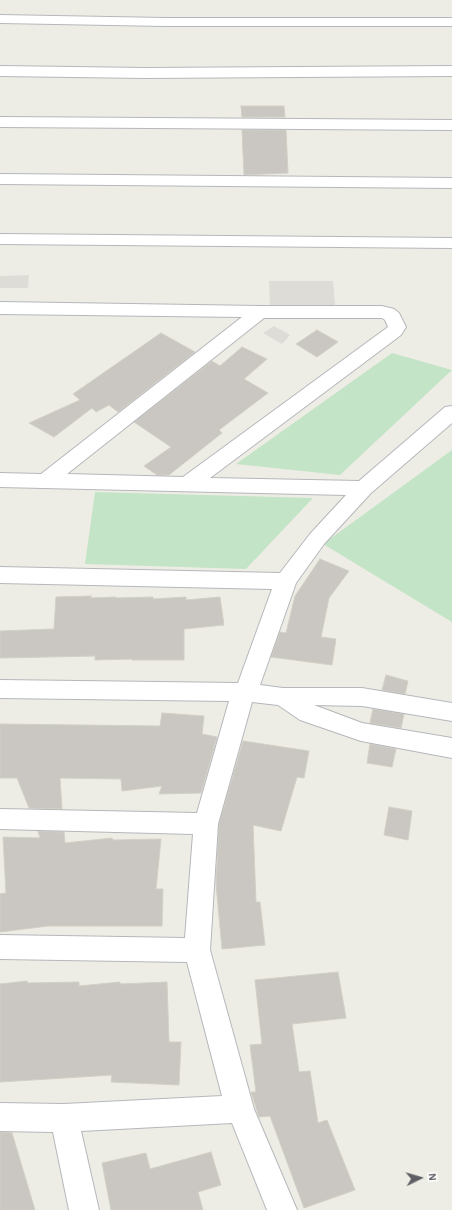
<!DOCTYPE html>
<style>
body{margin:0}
#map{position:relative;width:452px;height:1210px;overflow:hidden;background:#eeede5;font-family:"Alegreya Sans",sans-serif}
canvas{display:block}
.north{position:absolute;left:400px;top:1158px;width:40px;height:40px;-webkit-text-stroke:3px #fff;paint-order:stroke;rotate:85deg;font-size:11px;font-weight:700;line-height:16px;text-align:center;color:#5d5f64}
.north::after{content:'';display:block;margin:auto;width:14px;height:18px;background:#5d5f64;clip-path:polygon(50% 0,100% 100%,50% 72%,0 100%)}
</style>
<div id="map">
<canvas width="452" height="1210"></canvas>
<div class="north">N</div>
</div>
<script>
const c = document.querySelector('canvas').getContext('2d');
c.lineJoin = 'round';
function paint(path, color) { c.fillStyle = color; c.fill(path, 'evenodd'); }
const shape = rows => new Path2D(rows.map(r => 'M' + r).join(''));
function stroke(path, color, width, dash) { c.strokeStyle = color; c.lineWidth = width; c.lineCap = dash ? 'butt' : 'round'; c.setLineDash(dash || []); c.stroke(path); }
const industrial = shape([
 [29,275,28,288,0,288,0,276],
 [269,281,333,281,335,305,270,306],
 [274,326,290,335,282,344,263,333]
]);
const green = shape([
 [392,353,452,370,340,475,236,464],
 [452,450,452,622,323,544],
 [95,492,313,498,246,569,85,564]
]);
const building = shape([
 [241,106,284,106,285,117,242,117,241,106],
 [242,130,286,130,288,173,244,175,242,130],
 [317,330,338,342,317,357,296,344,317,330],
 [161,333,195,352,118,412,109,405,96,412,92,408,54,437,29,423,80,400,73,394,161,333],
 [242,347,267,359,244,379,268,393,219,430,222,433,169,475,157,475,144,466,171,447,134,422,212,361,220,366,242,347],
 [320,559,349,571,329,598,321,637,336,639,332,665,271,657,280,632,286,633,295,596,320,559],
 [91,596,91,598,116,597,116,598,153,597,153,599,186,597,186,600,220,597,224,625,184,629,184,660,132,660,132,659,95,660,95,656,0,658,0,631,54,629,56,597,91,596],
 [386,675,408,681,405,694,382,690,386,675],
 [373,709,404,714,401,728,370,723,373,709],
 [162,713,204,716,202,734,217,737,201,793,159,794,162,786,122,791,121,779,60,778,62,809,29,808,17,778,0,778,0,724,160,726,162,713],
 [243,741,309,751,304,778,297,777,281,831,253,825,256,902,260,902,265,945,222,949,216,884,219,824,243,741],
 [370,744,396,749,392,767,367,763,370,744],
 [389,807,412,811,408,840,384,835,389,807],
 [38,831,64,832,65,843,112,838,113,840,161,839,156,889,163,889,162,926,48,926,0,932,0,894,6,893,3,837,40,838,38,831],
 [338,972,346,1018,292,1024,299,1072,310,1071,318,1123,327,1120,355,1190,304,1208,270,1116,259,1117,251,1092,256,1092,250,1045,262,1044,255,980,338,972],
 [27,981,27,983,79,982,79,986,120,982,120,984,167,982,169,1042,181,1042,179,1085,111,1082,112,1075,0,1082,0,984,27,981],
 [0,1132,12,1133,35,1210,0,1210,0,1132],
 [211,1152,221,1185,198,1192,203,1210,111,1210,102,1163,146,1153,150,1169,211,1152]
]);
const street = shape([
 [0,15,165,18,452,18,452,26,165,26,0,23,0,15],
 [0,66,145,68,452,66,452,76,145,78,0,76,0,66],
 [0,117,452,120,452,130,0,127,0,117],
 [0,174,452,178,452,188,0,184,0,174],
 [0,234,452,238,452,248,0,244,0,234],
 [0,302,260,306,382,306,394,309,399,313,406,327,401,335,210,478,359,481,445,407,452,406,452,423,371,493,324,544,296,583,260,685,283,688,362,688,452,703,452,721,362,706,314,705,362,723,452,738,452,758,361,741,300,720,278,705,252,702,218,824,210,950,254,1109,297,1210,267,1210,232,1123,81,1131,99,1210,69,1210,53,1132,0,1131,0,1103,64,1104,222,1096,187,962,0,959,0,935,185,938,193,834,0,829,0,809,197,813,229,701,0,698,0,680,238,683,272,589,0,583,0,567,280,573,310,534,346,495,0,487,0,473,41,474,242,317,0,314,0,302],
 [264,318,382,318,385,320,388,327,183,477,67,474,264,318]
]);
paint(industrial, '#dddcd7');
paint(green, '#c3e4c6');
paint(building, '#cac7c2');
stroke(building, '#d2cfc4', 1);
stroke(street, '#b5b7bb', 2);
paint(street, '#fff');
</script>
